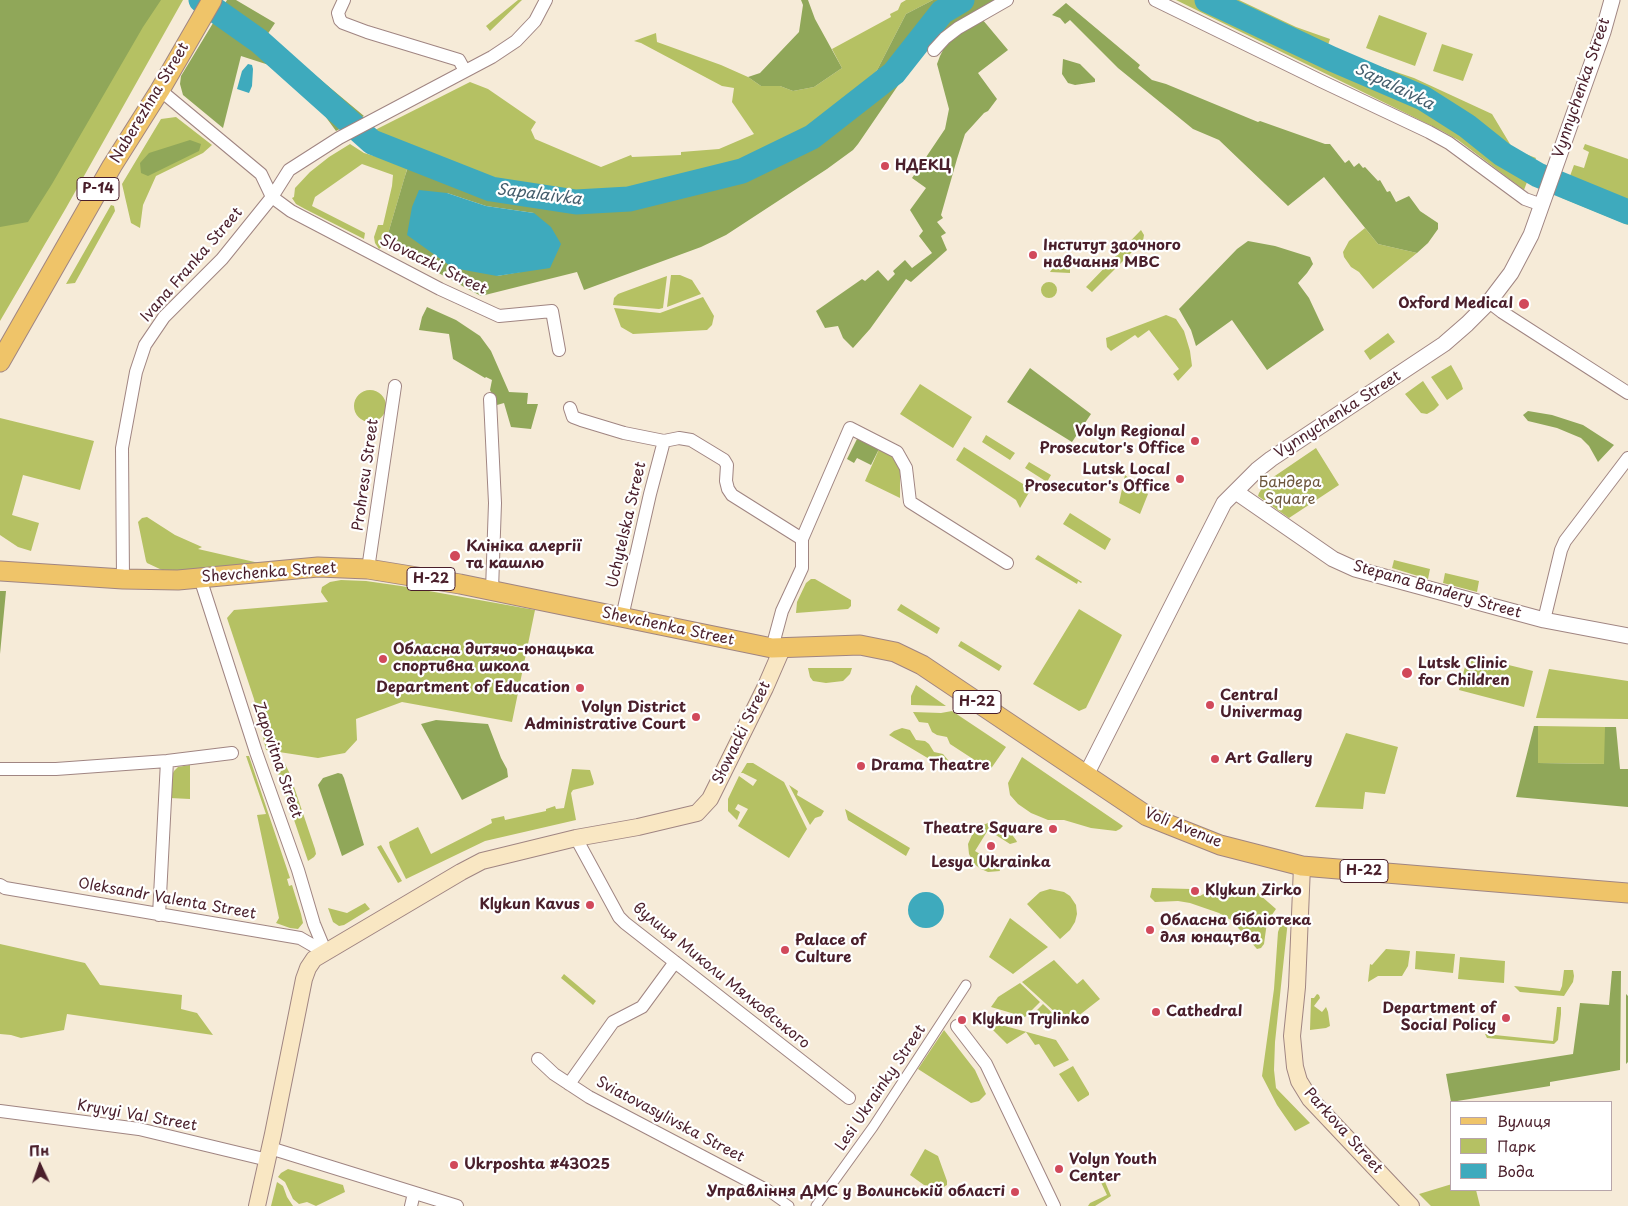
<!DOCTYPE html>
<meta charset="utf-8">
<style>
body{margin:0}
#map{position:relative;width:1628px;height:1206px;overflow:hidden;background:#f6ebd8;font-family:"Playpen Sans",sans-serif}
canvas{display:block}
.legend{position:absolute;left:1450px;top:1101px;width:162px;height:90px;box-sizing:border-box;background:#fff;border:1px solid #b7a5aa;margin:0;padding:6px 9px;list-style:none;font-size:15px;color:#4a1f2b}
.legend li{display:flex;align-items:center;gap:10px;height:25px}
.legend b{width:25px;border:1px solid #b7a5aa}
.north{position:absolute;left:15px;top:1141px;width:50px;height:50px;-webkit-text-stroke:4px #fff;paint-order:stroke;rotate:357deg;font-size:14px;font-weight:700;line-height:20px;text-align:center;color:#4a1f2b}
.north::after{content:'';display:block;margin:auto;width:18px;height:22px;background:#4a1f2b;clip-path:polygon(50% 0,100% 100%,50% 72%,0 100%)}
</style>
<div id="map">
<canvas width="1628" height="1206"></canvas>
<ul class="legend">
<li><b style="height:6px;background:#efc469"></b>Вулиця</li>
<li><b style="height:14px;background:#b5c163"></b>Парк</li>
<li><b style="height:14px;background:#3eaabd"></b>Вода</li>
</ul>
<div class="north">Пн</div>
</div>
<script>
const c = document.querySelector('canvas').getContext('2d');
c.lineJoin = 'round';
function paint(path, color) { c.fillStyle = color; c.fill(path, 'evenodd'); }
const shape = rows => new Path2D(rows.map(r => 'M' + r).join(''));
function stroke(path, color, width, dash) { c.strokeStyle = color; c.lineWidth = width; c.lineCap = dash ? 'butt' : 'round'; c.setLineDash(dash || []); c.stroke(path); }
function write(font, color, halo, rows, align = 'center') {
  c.font = font + ' "Playpen Sans",sans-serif'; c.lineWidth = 4.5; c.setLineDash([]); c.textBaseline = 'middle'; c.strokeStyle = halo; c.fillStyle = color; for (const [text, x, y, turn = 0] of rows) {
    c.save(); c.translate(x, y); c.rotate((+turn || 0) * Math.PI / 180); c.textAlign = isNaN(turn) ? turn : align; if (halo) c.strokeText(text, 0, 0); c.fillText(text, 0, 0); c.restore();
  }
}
const green = shape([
 [0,0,183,0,66,208,0,321],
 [518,0,522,0,490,31,486,26],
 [906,0,933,0,906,14,873,78,859,97,807,131,739,166,629,191,574,195,493,182,414,149,383,138,373,131,470,82,488,89,536,122,531,130,535,139,601,167,631,155,632,157,681,155,681,152,719,149,754,134,732,102,734,88,722,86,641,43,634,41,656,33,657,42,721,65,748,77,761,86,780,86,793,91,814,87,842,68,832,49,891,17,890,14,898,10,901,3],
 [1176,0,1239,0,1296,27,1330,39,1327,48,1334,51,1414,78,1492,114,1513,149,1536,158,1524,190,1458,140,1442,131],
 [1379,15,1427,33,1415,66,1366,48],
 [1442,44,1473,54,1463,81,1433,71],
 [176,117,212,145,203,153,156,176,143,205,140,228,131,223,122,184,161,119],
 [350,144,364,153,408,166,385,244,379,249,375,243,374,237,378,225,383,225,392,186,393,175,362,164,315,197,312,206,365,233,364,239,305,209,296,204,292,198,294,197,295,188,310,172,329,157],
 [1585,144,1628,159,1628,225,1562,198,1574,165,1584,168,1589,152,1583,149],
 [111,205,114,206,115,211,75,283,66,284],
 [1365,228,1378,244,1417,253,1373,289,1359,272,1351,267,1344,257,1343,252,1349,241],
 [1141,230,1144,235,1143,241,1092,292,1086,287],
 [1070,254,1070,273,1050,272,1052,269],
 [671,275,680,275,692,280,701,294,667,307],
 [667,276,663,308,659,309,613,305,614,298,618,294],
 '1041 290a8 8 0 1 1 16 0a8 8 0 1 1-16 0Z',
 [703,297,714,316,712,325,707,330,633,334,621,327,614,308,660,313],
 [1166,315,1176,319,1184,331,1190,351,1192,366,1178,381,1173,374,1179,369,1149,330,1138,338,1135,335,1111,351,1107,347,1106,338],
 [1388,333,1395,342,1370,360,1364,351],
 [1451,365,1461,383,1463,389,1447,400,1431,377],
 [1423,381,1439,405,1434,410,1427,414,1421,413,1405,394],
 [920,384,972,417,953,448,900,414],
 '354 406a16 16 0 1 1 32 0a16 16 0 1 1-32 0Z',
 [0,418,94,441,80,490,23,475,12,515,39,523,31,551,18,547,0,535],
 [986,435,1015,453,1010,460,982,442],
 [880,447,892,457,900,469,900,498,865,481],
 [964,447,1031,489,1020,508,1016,500,956,460],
 [1316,448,1339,485,1289,518,1258,496,1259,493,1266,482],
 [1029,462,1051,475,1047,482,1025,468],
 [1125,475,1148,494,1140,514,1119,503],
 [1070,513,1111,539,1105,550,1063,524],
 [147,517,175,535,202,547,198,549,259,563,257,565,178,571,162,570,147,563,146,561,138,522,142,518],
 [1038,555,1082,582,1081,583,1078,581,1077,584,1035,559],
 [1394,560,1430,569,1428,579,1392,568],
 [1445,573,1479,581,1477,592,1443,583],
 [811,579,815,579,851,600,851,606,848,609,796,613,797,602,806,583],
 [341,580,366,581,401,586,535,610,512,722,402,702,356,719,357,740,345,753,318,758,266,750,254,699,227,618,234,610,328,602,321,592,322,587,330,582],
 [901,604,940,628,937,634,897,610],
 [1079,609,1122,635,1086,708,1079,711,1033,684],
 [961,641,1002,666,999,671,958,646],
 [1468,655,1533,671,1524,707,1459,690],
 [808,668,852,668,850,674,843,681,826,683,813,681,810,677],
 [1549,669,1628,681,1628,719,1536,718],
 [916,685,946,706,911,705,911,696],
 [952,711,1006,747,990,770,950,744,947,737,937,735,932,732,928,723,919,722,913,712,941,713],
 [1538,726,1605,727,1605,764,1538,763],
 [902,728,910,730,916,740,925,741,929,744,934,752,943,754,948,760,949,769,942,764,941,766,889,735,894,731],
 [1346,733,1398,747,1385,794,1365,792,1363,809,1315,807],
 [246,756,249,756,290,878,287,879,289,886,292,885,301,914,303,923,298,929,290,928,276,923,279,918,257,815,266,814],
 [1022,757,1123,826,1120,829,1116,831,1091,828,1064,820,1048,820,1031,813,1018,804,1010,795,1008,783],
 [282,762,285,764,289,772,315,849,316,854,314,857,308,861,275,764],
 [747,763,753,763,784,782,807,829,789,858,738,826,748,809,738,804,735,809,740,812,737,820,728,811,728,799,739,776,753,786,757,780,743,773,741,773],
 [190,765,190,799,170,798,171,777,174,771,178,767],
 [572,769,590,770,594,783,593,785,573,790,571,793,576,820,485,841,406,879,390,847,389,842,418,827,431,854,492,823,491,819,504,816,505,820,546,811,546,809,555,806,556,809,564,808],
 [789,785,798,791,797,795,824,811,821,816,815,818,810,825],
 [845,809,910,848,906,856,848,820],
 [988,823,1000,824,1007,828,1016,840,1017,842,1010,844,988,830,975,851,998,865,1000,871,988,872,981,869,974,864,969,854,968,844,972,835,980,826],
 [381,845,402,881,398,883,377,847],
 [1152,888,1191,889,1192,894,1196,896,1200,896,1205,893,1245,897,1245,891,1252,888,1276,909,1267,922,1264,944,1261,948,1257,949,1231,920,1219,913,1190,903,1178,901,1155,902,1150,897],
 [1050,889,1064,892,1070,896,1076,905,1077,914,1075,922,1070,930,1060,939,1027,904,1040,892],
 [365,903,370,909,344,925,339,926,333,922,328,908,347,913],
 [1010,918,1048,947,1013,974,989,957],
 [1286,919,1288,920,1275,1042,1274,1070,1276,1088,1310,1123,1295,1131,1277,1105,1262,1076,1274,989,1278,932,1282,921],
 [0,944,85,963,100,985,182,995,181,1009,197,1013,213,1035,67,1014,64,1030,21,1038,11,1035,0,1034],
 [1386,949,1410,951,1408,966,1402,976,1378,976,1368,982,1370,964,1372,965],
 [1416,951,1455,954,1453,973,1415,969],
 [1460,957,1505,961,1504,983,1458,979],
 [1054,960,1077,984,1083,979,1100,999,1068,1024,1022,982],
 [1564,970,1573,970,1574,976,1573,982,1564,996,1520,992,1514,986,1560,991,1562,986],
 [564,974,596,1001,593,1005,561,978],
 [1020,983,1040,1002,1025,1017,991,1007,998,997],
 [1317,994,1319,995,1320,998,1314,1006,1322,1012,1326,1007,1328,1012,1330,1026,1326,1028,1310,1030,1311,998,1314,998],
 [1043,1004,1065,1025,1064,1026,1029,1018],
 [1557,1007,1561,1007,1561,1014,1558,1040,1554,1044,1487,1038,1485,1034,1553,1041],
 [994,1023,1056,1040,1069,1060,1054,1067,1039,1044,1035,1045,1026,1032,1007,1044,993,1030,995,1029],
 [944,1030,975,1070,986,1094,979,1101,971,1103,918,1069],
 [1073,1066,1089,1093,1089,1095,1078,1102,1059,1074],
 [925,1149,938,1156,947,1181,947,1185,942,1188,924,1185,910,1175],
 [288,1169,343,1185,345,1192,316,1206,307,1202,299,1204,293,1199,285,1182,278,1177,281,1173],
 [1100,1170,1111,1196,1095,1206,1088,1206,1090,1203,1107,1195,1096,1172],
 [277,1182,283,1186,287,1197,293,1206,271,1206],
 [1452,1184,1452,1190,1476,1190,1480,1206,1431,1206,1419,1194]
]);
const forest = shape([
 [0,0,161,0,143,27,52,184,28,222,0,227],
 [227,0,236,0,275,23,267,35,364,116,336,131,306,90,272,66,241,56,223,128,183,95,180,84,181,76],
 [801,0,808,0,815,19,842,68,814,87,793,91,780,86,761,86,748,77,760,73,799,32,803,5],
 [933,0,1002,0,929,44,923,49,858,144,853,150,827,169,726,235,701,247,584,290,577,272,481,296,385,244,405,176,414,149,493,182,574,195,629,191,739,166,807,131,859,97,873,78,906,14],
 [447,193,486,206,534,213,520,272,497,276],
 [1066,3,1140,65,1138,68,1152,80,1166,84,1258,122,1260,121,1325,144,1330,144,1345,163,1349,160,1354,167,1359,163,1363,168,1365,167,1378,181,1380,180,1387,192,1390,191,1396,202,1409,196,1420,211,1438,223,1438,229,1428,243,1417,253,1378,244,1324,177,1288,206,1219,140,1193,129,1118,68,1070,20,1065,24,1060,18,1052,15],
 [982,19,1008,50,978,73,997,99,988,111,984,113,965,134,957,159,941,215,943,218,937,222,946,233,941,236,947,250,911,282,906,279,870,329,853,348,843,338,838,326,825,328,816,311,862,279,865,281,878,270,888,281,895,274,893,271,905,260,912,268,932,253,919,236,923,231,910,210,926,188,912,178,945,129,949,109,937,64,940,56,945,46,959,33],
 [1063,59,1080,64,1095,79,1095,82,1075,85,1068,83,1062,74],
 [190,140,201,144,199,151,148,176,141,173,140,163,149,153],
 [1248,241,1275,246,1310,257,1313,264,1307,273,1298,283,1309,298,1324,330,1267,370,1232,320,1196,346,1191,330,1179,309,1237,249],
 [427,307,456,320,480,336,491,351,509,392,528,393,527,404,538,404,531,429,511,427,504,403,497,405,490,390,492,380,486,377,485,378,453,359,449,334,419,330,422,317],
 [1030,368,1091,414,1072,442,1007,402],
 [1528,411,1552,415,1583,425,1614,445,1598,462,1589,446,1581,438,1557,428,1528,421,1523,415],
 [858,437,880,447,871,465,857,458,854,463,847,459],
 [0,591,6,591,0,654],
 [436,720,488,724,501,758,507,769,508,777,462,800,421,724],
 [1534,726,1538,726,1538,763,1604,764,1605,727,1616,727,1620,769,1628,769,1628,807,1516,797],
 [338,773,342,774,344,778,364,845,342,856,318,785,323,778],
 [1612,971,1621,971,1620,1070,1550,1082,1550,1086,1451,1102,1446,1074,1573,1054,1580,1003,1609,1005],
 [1626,994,1628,996,1628,1062,1626,1064]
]);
const water = shape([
 [248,64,252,65,253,69,252,86,249,93,237,89,242,71],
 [419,190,447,193,486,206,534,213,551,227,561,244,550,268,497,276,453,268,407,235,412,207],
 '908 910a18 18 0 1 1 36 0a18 18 0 1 1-36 0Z'
]);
const river = shape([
 [201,0,259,41,372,142,491,189,576,202,629,199,742,171,812,137,894,73,942,12,962,0],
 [1207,0,1332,59,1423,98,1467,126,1502,154,1538,175,1628,212]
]);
const pedestrian = shape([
 [768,1191,789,1206],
 [816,1206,873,1127,966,985]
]);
const minor = shape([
 [344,0,338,13,340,20,343,23,367,32,459,60,465,71],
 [1155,0,1321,81,1429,132,1449,143,1525,199,1542,205],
 [934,50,945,38,958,28,1007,0],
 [160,90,261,174,272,197,291,211,440,289,499,316,552,311,559,350],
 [1489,302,1502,312,1628,393],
 [490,399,495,503,492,590],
 [570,408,573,417,581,420,624,433,664,441,679,438,691,440,724,460,727,465,726,481,728,489,732,495,802,539,802,568,782,611,772,648],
 [802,539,850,428,897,452,906,468,910,502,1007,563],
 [368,569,395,386],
 [200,578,256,752,298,870,314,924,326,953],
 [123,579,122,448,136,372,145,345,164,317,222,259,272,197,289,170,339,138,492,57,516,41,535,21,546,0],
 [622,617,650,494,664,441],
 [1544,620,1561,550,1565,541,1628,458],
 [0,769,56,769,167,761,232,753],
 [576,838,619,917,625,923,849,1098],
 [0,885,5,888,300,938,326,953],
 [159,915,167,761],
 [957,1026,986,1064,1054,1206],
 [538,1059,554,1074,589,1097,768,1191],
 [569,1084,613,1022,642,1007,675,962],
 [0,1111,139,1129,268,1160],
 [270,1148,457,1206],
 [411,1206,414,1193]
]);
const tertiary = shape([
 [1236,492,1333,559,1355,569,1544,620,1628,636],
 [1086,775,1224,503,1257,470,1271,459,1444,344,1467,324,1489,302,1511,273,1531,235,1603,32,1612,0]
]);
const secondary = shape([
 [1302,866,1297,987,1292,1036,1295,1067,1299,1081,1310,1099,1411,1206],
 [257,1206,273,1134,304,979,308,968,314,959,461,872,482,861,576,838,638,827,697,813,710,799,765,688,782,649]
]);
const primary = shape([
 [0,362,112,166,160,90,212,0],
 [0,571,123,579,178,580,318,567,368,569,460,584,772,648,860,645,895,652,922,665,1147,816,1220,845,1302,866,1628,893]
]);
const markers = [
 [885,166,5,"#d1495b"],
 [1033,255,5,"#d1495b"],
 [1524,304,6,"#d1495b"],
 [1195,441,5,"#d1495b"],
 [1180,479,5,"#d1495b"],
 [455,556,6,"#d1495b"],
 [383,659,5,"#d1495b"],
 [1407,673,6,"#d1495b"],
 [580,688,5,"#d1495b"],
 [1210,705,5,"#d1495b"],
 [696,717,5,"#d1495b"],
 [1215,759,5,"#d1495b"],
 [861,766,5,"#d1495b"],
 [1053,829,5,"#d1495b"],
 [991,846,5,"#d1495b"],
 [1195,891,5,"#d1495b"],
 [590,905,5,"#d1495b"],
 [1150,930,5,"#d1495b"],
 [785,950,5,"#d1495b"],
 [1156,1012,5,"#d1495b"],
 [1506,1018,5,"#d1495b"],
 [962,1020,5,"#d1495b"],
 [454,1165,5,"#d1495b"],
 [1059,1169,5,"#d1495b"],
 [1015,1192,5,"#d1495b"]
];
const shields = [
 [98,189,42],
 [431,579,48],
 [977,702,48],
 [1364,871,48]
];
const shieldNames = [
 ["Р-14",98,189],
 ["Н-22",431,579],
 ["Н-22",977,702],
 ["Н-22",1364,871]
];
const streetNames = [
 ["Vynnychenka Street",1582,88,-71],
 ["Naberezhna Street",150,103,-59],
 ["Ivana Franka Street",192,265,-49],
 ["Slovaczki Street",433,265,26],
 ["Vynnychenka Street",1338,415,-33],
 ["Prohresu Street",366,475,-82],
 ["Uchytelska Street",627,525,-77],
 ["Shevchenka Street",269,573,-4],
 ["Stepana Bandery Street",1437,590,16],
 ["Shevchenka Street",668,627,12],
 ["Słowacki Street",742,733,-64],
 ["Zapovitna Street",277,760,71],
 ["Voli Avenue",1183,828,22],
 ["Oleksandr Valenta Street",167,899,10],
 ["вулиця Миколи Мялковського",721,976,39],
 ["Lesi Ukrainky Street",881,1088,-56],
 ["Kryvyi Val Street",137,1116,10],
 ["Sviatovasylivska Street",670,1120,28],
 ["Parkova Street",1343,1131,48]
];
const poiNames = [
 ["НДЕКЦ",895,166],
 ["Інститут заочного",1043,246],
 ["навчання МВС",1043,263],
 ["Oxford Medical",1513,304,"right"],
 ["Volyn Regional",1185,432,"right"],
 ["Prosecutor's Office",1185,449,"right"],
 ["Lutsk Local",1170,470,"right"],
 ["Prosecutor's Office",1170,487,"right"],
 ["Клініка алергії",466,547],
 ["та кашлю",466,564],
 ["Обласна дитячо-юнацька",393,650],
 ["спортивна школа",393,667],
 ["Lutsk Clinic",1418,664],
 ["for Children",1418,681],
 ["Department of Education",570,688,"right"],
 ["Central",1220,696],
 ["Univermag",1220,713],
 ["Volyn District",686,708,"right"],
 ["Administrative Court",686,725,"right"],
 ["Art Gallery",1225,759],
 ["Drama Theatre",871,766],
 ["Theatre Square",1043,829,"right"],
 ["Lesya Ukrainka",991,863,"center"],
 ["Klykun Zirko",1205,891],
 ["Klykun Kavus",580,905,"right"],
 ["Обласна бібліотека",1160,921],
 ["для юнацтва",1160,938],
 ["Palace of",795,941],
 ["Culture",795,958],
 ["Department of",1496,1009,"right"],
 ["Social Policy",1496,1026,"right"],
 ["Cathedral",1166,1012],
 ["Klykun Trylinko",972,1020],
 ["Volyn Youth",1069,1160],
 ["Center",1069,1177],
 ["Ukrposhta #43025",464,1165],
 ["Управління ДМС у Волинській області",1005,1192,"right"]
];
const parkNames = [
 ["Бандера",1290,483],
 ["Square",1290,500]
];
const waterNames = [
 ["Sapalaivka",1394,87,26],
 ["Sapalaivka",539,195,7]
];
paint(green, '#b5c163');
paint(forest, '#90a759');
paint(water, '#3eaabd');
stroke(river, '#3eaabd', 25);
stroke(pedestrian, '#a08582', 11);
stroke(minor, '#a08582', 14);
stroke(tertiary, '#a08582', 17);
stroke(secondary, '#a08582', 18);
stroke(primary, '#a08582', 21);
stroke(pedestrian, '#fff', 9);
stroke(minor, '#fff', 12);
stroke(tertiary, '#fff', 15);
stroke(secondary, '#f9e7c3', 16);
stroke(primary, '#efc469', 19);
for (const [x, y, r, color] of markers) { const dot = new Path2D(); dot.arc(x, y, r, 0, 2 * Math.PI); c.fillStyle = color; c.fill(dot); stroke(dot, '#fff', 2); }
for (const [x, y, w] of shields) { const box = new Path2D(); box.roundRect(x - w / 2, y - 11.5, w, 23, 4); c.fillStyle = '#fff'; c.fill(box); stroke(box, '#4a1f2b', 1); }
write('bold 14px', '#4a1f2b', null, shieldNames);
write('15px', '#4a1f2b', '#fff', streetNames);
write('bold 15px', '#4a1f2b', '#fff', poiNames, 'left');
write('15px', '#6f583f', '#fff', parkNames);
write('italic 16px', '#455e6d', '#fff', waterNames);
</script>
